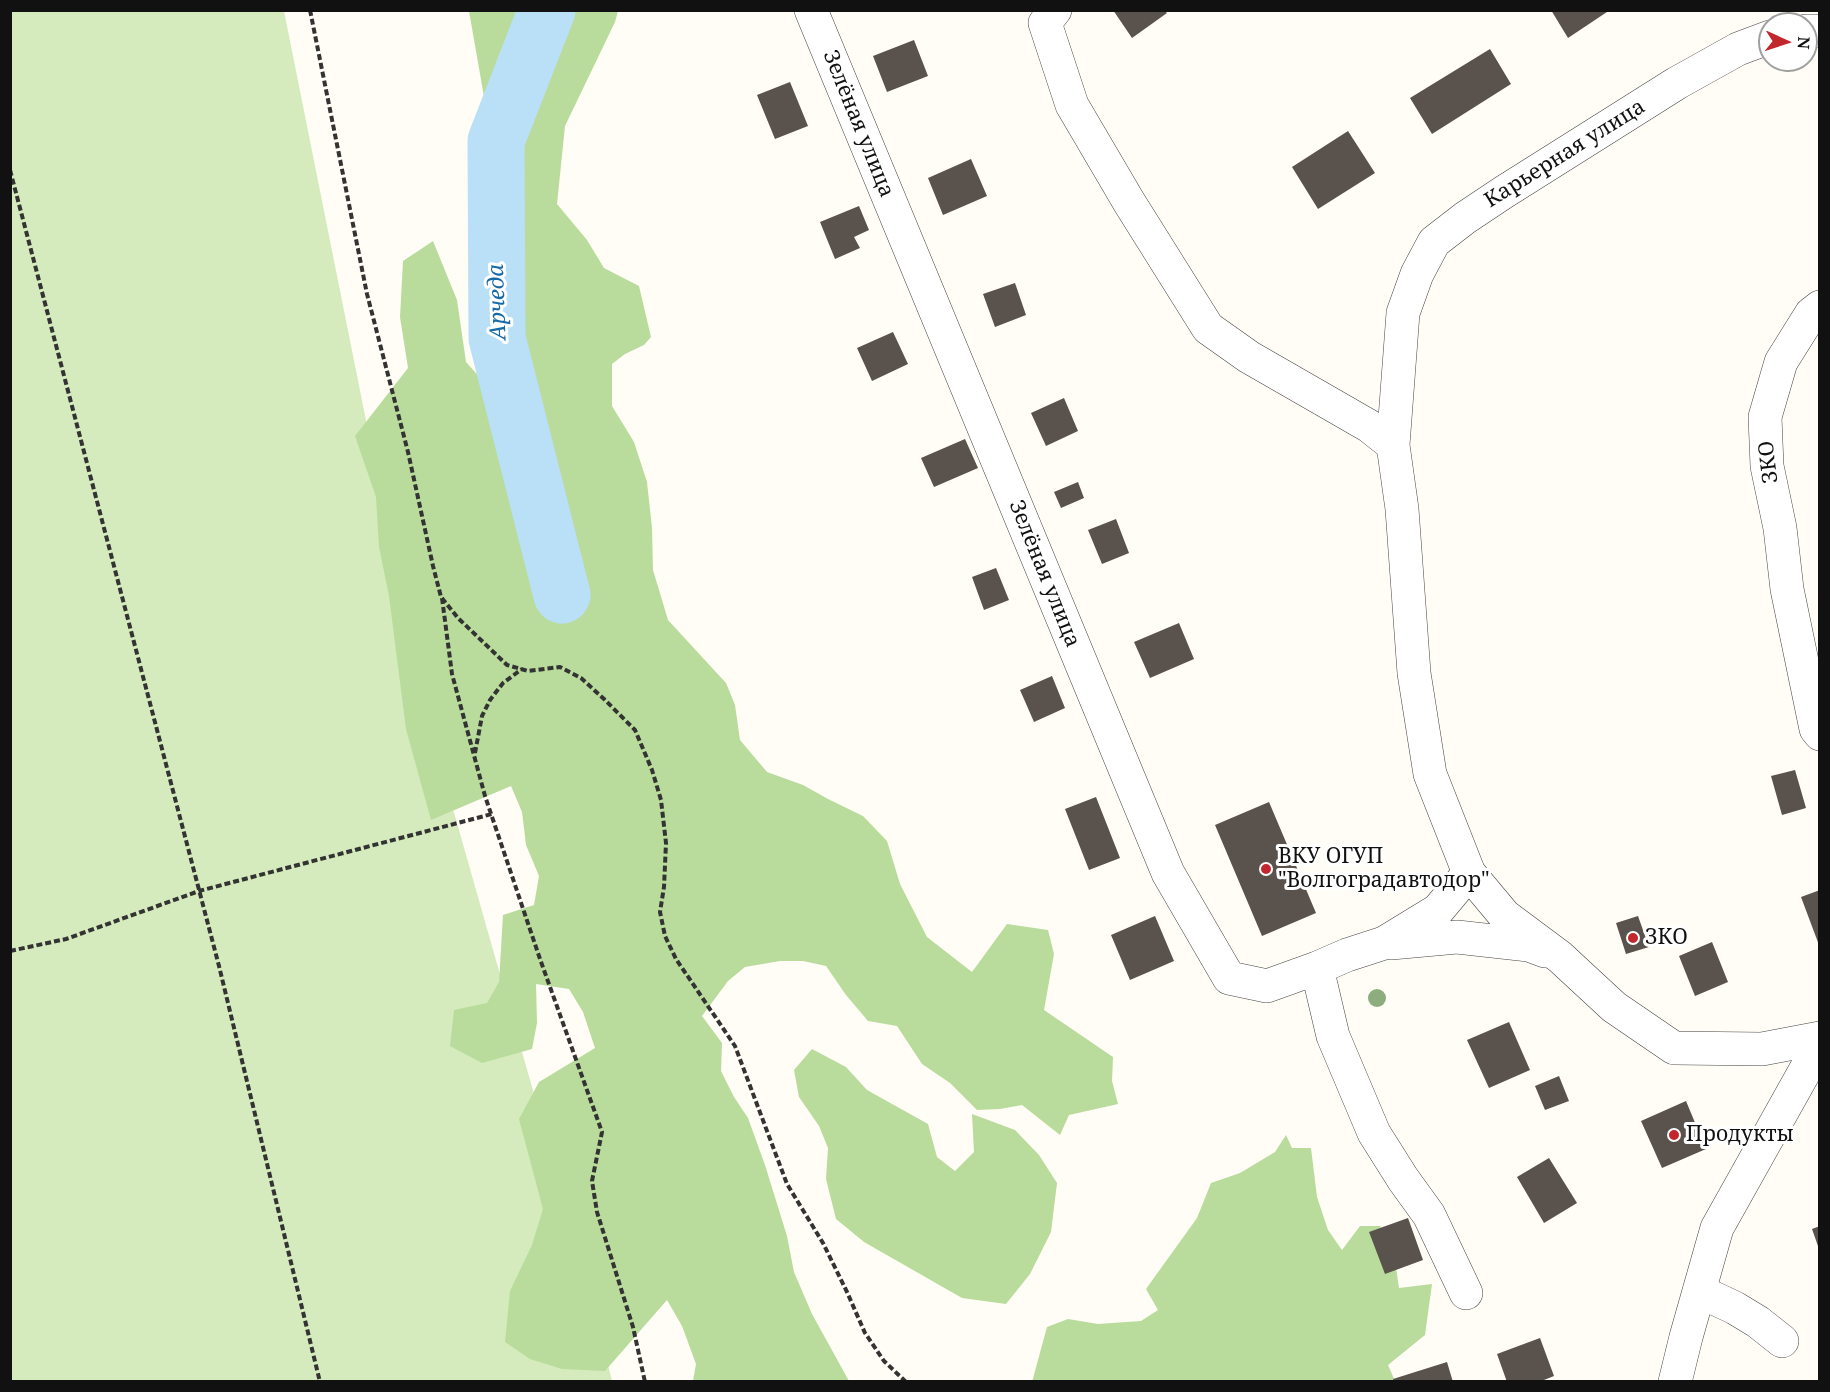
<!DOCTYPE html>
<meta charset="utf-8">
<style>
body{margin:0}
#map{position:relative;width:1830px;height:1392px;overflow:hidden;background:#fffdf5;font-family:"Noto Serif",serif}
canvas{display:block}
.frame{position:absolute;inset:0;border:12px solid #111;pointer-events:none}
.north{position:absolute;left:1758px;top:12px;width:60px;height:60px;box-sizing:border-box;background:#fff;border:2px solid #a0a0a0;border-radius:50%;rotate:93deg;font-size:16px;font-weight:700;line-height:24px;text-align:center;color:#111}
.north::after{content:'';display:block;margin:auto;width:21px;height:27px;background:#c4262e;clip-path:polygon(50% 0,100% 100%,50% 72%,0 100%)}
</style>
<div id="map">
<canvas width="1830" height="1392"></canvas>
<div class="frame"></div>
<div class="north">N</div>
</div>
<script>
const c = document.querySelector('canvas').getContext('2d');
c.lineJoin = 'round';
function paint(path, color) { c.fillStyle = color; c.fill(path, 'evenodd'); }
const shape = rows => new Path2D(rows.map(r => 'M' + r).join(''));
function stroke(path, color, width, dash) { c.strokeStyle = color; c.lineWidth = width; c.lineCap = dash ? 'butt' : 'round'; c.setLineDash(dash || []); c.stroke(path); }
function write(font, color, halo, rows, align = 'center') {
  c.font = font + ' "Noto Serif",serif'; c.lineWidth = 6; c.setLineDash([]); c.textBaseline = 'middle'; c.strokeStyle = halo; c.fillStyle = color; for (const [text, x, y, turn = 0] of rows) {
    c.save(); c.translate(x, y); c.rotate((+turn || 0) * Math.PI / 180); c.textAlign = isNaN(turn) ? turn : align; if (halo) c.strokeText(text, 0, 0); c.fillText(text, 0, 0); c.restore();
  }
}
const green = shape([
 [10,11,284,11,422,700,592,1298,612,1381,11,1381]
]);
const forest = shape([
 [469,11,618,11,615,22,565,126,557,204,587,240,604,268,639,286,651,337,644,345,625,354,612,364,612,406,634,442,647,482,652,528,653,570,668,620,726,683,735,705,740,740,767,772,803,785,828,799,863,816,887,841,900,884,927,937,972,972,1007,924,1048,930,1054,954,1044,1010,1113,1057,1112,1081,1118,1104,1069,1115,1060,1135,1022,1105,1000,1109,977,1110,950,1083,922,1064,897,1026,868,1021,846,995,826,966,803,961,780,961,745,967,728,981,702,1016,722,1043,721,1071,734,1097,748,1118,765,1165,787,1236,794,1272,812,1314,849,1381,693,1381,696,1364,682,1326,667,1300,605,1371,562,1369,530,1359,505,1342,510,1291,532,1245,543,1209,519,1119,539,1082,595,1048,583,1012,569,989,536,984,537,1023,532,1049,482,1063,450,1046,454,1010,487,1003,499,982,503,915,534,905,539,876,526,845,522,812,511,786,431,820,406,729,389,596,379,547,376,497,355,436,408,368,400,317,403,261,433,241,457,300,466,362,492,391,483,329,491,280,508,234],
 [812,1049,846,1067,867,1090,928,1124,937,1157,955,1171,974,1152,972,1114,1015,1130,1039,1155,1057,1183,1051,1232,1030,1274,1006,1304,962,1298,864,1242,836,1219,826,1179,828,1148,819,1126,799,1097,794,1070],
 [1286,1135,1292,1148,1311,1148,1317,1197,1328,1230,1342,1250,1360,1226,1380,1226,1395,1261,1399,1288,1432,1284,1425,1335,1388,1365,1395,1381,1236,1382,1235,1380,1234,1382,1032,1382,1047,1327,1068,1319,1098,1324,1141,1321,1158,1310,1146,1289,1197,1218,1211,1183,1240,1173,1275,1152]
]);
const river = shape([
 [547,10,496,141,497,338,562,595]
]);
const building = shape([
 [1113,10,1164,10,1167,13,1132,38],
 [1551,10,1610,10,1568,38],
 [914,40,928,76,887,92,873,56],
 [1490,49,1511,84,1432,134,1410,98],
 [790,82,808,126,775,139,757,95],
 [1348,131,1375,173,1318,209,1292,167],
 [971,159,987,196,943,215,928,178],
 [859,206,869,230,854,237,860,248,835,259,820,222],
 [1015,283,1026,315,995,327,983,294],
 [893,332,908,364,872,381,857,348],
 [1064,398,1078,431,1046,446,1031,413],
 [965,439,978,468,934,487,921,458],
 [1078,482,1084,498,1061,508,1054,492],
 [1116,519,1129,553,1102,564,1088,530],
 [996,568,1009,600,984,610,972,577],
 [1179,623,1194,659,1150,678,1134,642],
 [1052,676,1065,708,1034,722,1020,690],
 [1795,770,1806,808,1782,815,1771,776],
 [1096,797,1120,858,1089,870,1065,809],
 [1269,802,1316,913,1262,936,1215,825],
 [1820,890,1820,945,1819,945,1801,897],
 [1155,916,1174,961,1130,980,1111,935],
 [1638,916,1649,947,1626,954,1616,923],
 [1712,942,1728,982,1695,996,1679,956],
 [1509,1022,1530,1070,1489,1088,1467,1040],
 [1559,1076,1569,1101,1545,1110,1535,1086],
 [1686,1101,1706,1149,1662,1168,1641,1121],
 [1549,1158,1577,1203,1544,1223,1517,1177],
 [1408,1218,1423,1260,1385,1274,1369,1232],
 [1820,1226,1820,1249,1819,1249,1812,1229],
 [1540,1338,1554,1376,1539,1382,1507,1382,1497,1354],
 [1447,1362,1453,1382,1394,1382,1393,1379]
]);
const path = shape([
 [310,10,367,294,408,452,433,566,441,597,458,618,507,665,528,671,560,667,581,678,604,699,635,730,652,770,661,800,666,843,664,887,660,912,665,936,676,959,735,1046,787,1184,823,1243,847,1292,865,1333,884,1361,906,1382],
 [10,170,219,966,320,1382],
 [442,598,452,674,485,796,540,959,602,1132,592,1181,597,1212,633,1327,645,1382],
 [475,753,482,716,490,700,503,683,522,669],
 [10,951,66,939,199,891,492,814]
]);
const minor = shape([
 [811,10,1168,873,1229,978,1267,986,1317,968,1347,955,1384,943,1438,910,1469,873],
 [1055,10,1045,23,1072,105,1129,202,1208,328,1249,357,1369,426,1393,445],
 [1806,31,1820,31],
 [1770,37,1738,49,1677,83,1504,192,1465,218,1434,242,1417,274,1403,313,1393,445,1402,509,1414,673,1430,774,1469,873,1505,916,1560,957,1614,1007,1674,1048,1762,1049,1820,1038],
 [1820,307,1811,314,1781,362,1765,417,1767,466,1780,528,1787,589,1816,729,1820,734],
 [1391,943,1457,937,1529,945,1545,951],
 [1317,968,1333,1036,1374,1133,1403,1179,1429,1215,1466,1293],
 [1699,1291,1735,1308,1758,1322,1782,1341],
 [1675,1382,1686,1337,1717,1228,1806,1069,1820,1054]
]);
const trees = [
 [1377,998]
];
const markers = [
 [1266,869,6,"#c4262e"],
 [1633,938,6,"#c4262e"],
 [1674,1135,6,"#c4262e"]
];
const streetNames = [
 ["Зелёная улица",858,124,68],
 ["Карьерная улица",1565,154,-32],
 ["ЗКО",1769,462,-97],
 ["Зелёная улица",1044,574,68]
];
const poiNames = [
 ["ВКУ ОГУП",1278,857],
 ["\"Волгоградавтодор\"",1278,881],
 ["ЗКО",1645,938],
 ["Продукты",1686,1135]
];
const waterNames = [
 ["Арчеда",498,302,-92]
];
paint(green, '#d5ebbd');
paint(forest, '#b9dc9c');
stroke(river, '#b9e0f7', 57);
paint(building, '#5a524d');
stroke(minor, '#444', 34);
stroke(path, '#333', 4, [6, 3]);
stroke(minor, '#fff', 33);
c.fillStyle = '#8dad7f';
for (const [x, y] of trees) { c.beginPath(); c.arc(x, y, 9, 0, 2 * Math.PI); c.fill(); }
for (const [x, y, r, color] of markers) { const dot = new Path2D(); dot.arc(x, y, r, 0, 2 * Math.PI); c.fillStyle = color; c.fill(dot); stroke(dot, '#fff', 2); }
write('21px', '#111', '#fff', streetNames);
write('21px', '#111', '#fff', poiNames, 'left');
write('italic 22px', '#1768a6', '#fff', waterNames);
</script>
